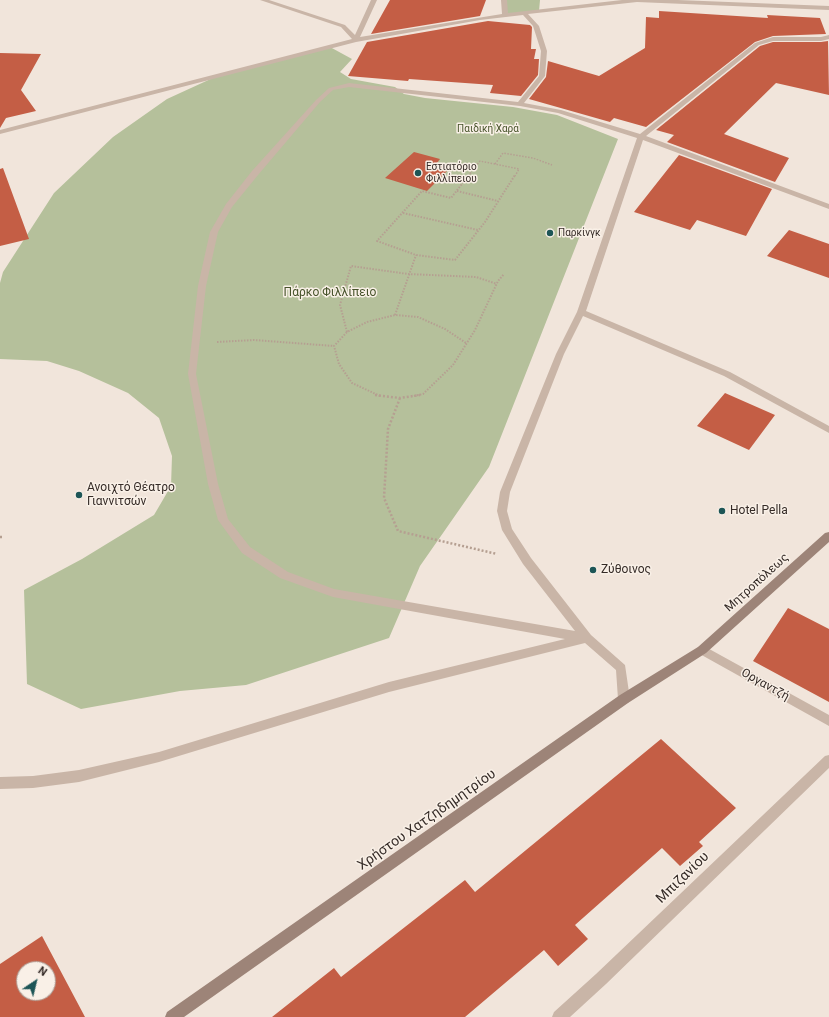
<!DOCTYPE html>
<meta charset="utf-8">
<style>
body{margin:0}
#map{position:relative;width:829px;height:1017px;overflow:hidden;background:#f1e5db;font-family:Roboto,sans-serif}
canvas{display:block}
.north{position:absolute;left:16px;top:961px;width:40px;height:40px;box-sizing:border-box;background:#f9f0e7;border:1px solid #aba19a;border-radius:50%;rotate:35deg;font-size:11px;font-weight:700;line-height:16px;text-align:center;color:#352b27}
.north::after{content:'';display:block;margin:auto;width:14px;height:18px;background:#1d5556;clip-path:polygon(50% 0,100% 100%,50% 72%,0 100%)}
</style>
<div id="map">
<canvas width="829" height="1017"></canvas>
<div class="north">N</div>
</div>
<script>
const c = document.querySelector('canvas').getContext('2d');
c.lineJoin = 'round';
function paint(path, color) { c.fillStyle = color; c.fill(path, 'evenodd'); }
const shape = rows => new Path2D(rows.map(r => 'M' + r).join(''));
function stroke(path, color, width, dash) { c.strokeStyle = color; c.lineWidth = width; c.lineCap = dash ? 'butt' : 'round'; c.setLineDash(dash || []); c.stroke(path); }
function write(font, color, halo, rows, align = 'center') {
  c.font = font + ' Roboto,sans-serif'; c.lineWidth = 3; c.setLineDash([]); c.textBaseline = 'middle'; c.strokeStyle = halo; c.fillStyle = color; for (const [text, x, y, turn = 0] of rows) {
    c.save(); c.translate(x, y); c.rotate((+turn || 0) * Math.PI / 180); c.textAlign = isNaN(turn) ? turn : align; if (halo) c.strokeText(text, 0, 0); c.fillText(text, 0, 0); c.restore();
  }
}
const green = shape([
 [504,0,540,0,539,11,505,15],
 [330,47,352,59,340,72,351,79,395,87,404,94,425,98,513,107,557,115,618,139,489,467,420,566,389,638,246,685,180,691,81,709,27,684,24,590,82,559,154,515,171,486,172,456,159,418,128,393,79,371,47,361,0,359,0,283,3,272,54,193,113,137,167,99,215,77]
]);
const building = shape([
 [390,0,486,0,480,16,371,34],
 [659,11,768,18,767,15,820,18,826,34,773,36,755,42,646,127,614,118,610,122,529,99,546,77,548,61,599,76,645,48,646,17,659,18],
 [488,21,530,25,532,27,531,49,536,49,534,59,539,59,538,75,521,96,490,93,493,85,409,79,408,81,348,76,367,42],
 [828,41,829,95,776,83,724,134,789,158,775,182,667,142,674,135,656,130,760,46,773,42,821,42],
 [0,53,41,54,21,90,36,111,6,118,0,128],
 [414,152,440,159,437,163,451,167,427,191,385,178],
 [679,155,772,189,746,236,697,220,690,230,634,212],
 [3,168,29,239,0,246,0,169],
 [789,230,829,244,829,278,767,256],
 [725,393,775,415,749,450,697,426],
 [788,608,829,629,829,702,753,661],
 [661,739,736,808,699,842,703,846,680,866,662,848,575,925,588,939,558,966,544,950,465,1017,272,1017,334,968,341,977,465,880,475,892],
 [42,936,85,1017,0,1017,0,964],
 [24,969,48,969,48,993,24,993]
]);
const pathFar2 = shape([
 [495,164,503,153,533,158,552,165],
 [468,176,480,161,519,169,515,176]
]);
const pathFar1 = shape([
 [469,175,451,198,422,191,377,241,416,255,455,260,485,222,515,175],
 [457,191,498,201],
 [403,213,478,230],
 [395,315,416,255],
 [347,332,340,305,351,266,408,274,476,277,497,284],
 [217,342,254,340,334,346],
 [380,396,352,383,339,364,334,346,347,332,367,322,395,315,418,317,445,329,466,343],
 [414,396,423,394,453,365,475,330,498,281,504,274]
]);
const path = shape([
 [375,395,400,398,420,395],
 [400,398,388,429,384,498,398,531,497,554],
 [0,537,3,537]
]);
const minor = shape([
 [260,0,269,0,345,25,355,35,371,0,377,0,360,37,502,14,501,0,507,0,508,13,622,0,678,0,829,6,829,10,637,2,528,14,539,26,547,51,545,76,524,103,561,110,640,134,755,43,773,37,821,37,829,35,829,39,821,41,773,41,759,45,646,136,829,204,829,209,643,140,586,311,730,372,829,426,829,433,724,376,583,316,564,354,510,492,507,511,512,529,531,558,591,635,625,665,630,699,628,703,624,704,620,703,618,699,616,670,585,643,389,692,159,762,79,782,33,788,0,789,0,777,33,776,79,770,159,752,389,682,565,639,333,597,280,578,242,553,218,520,208,484,188,374,198,286,210,232,226,204,252,171,316,100,329,88,349,83,518,102,539,76,541,51,533,26,523,15,480,20,356,42,0,134,0,130,352,39,341,27,260,0],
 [349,87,520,106,558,113,637,138,577,312,556,354,500,492,497,511,502,530,523,564,575,631,334,589,288,572,250,547,228,519,218,484,196,374,206,286,218,232,232,207,258,175,320,102,333,90,349,87],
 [702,645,829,715,829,726,698,653,696,650,698,647,702,645],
 [829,755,829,768,606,984,570,1017,552,1017,554,1012,596,974,825,756,829,755]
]);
const secondary = shape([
 [829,532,829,542,706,653,628,703,184,1017,165,1017,167,1012,620,695,698,647,825,533,829,532]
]);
const markers = [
 [418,173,4,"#1d5556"],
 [550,233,4,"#1d5556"],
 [79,495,4,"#1d5556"],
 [722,511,4,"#1d5556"],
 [593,570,4,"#1d5556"]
];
const farParknames = [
 ["Παιδική Χαρά",488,129]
];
const farPoinames = [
 ["Εστιατόριο",426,167],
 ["Φιλλίπειου",426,179],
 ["Παρκίνγκ",558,233]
];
const parkNames = [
 ["Πάρκο Φιλλίπειο",330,293]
];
const poiNames = [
 ["Ανοιχτό Θέατρο",87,488],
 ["Γιαννιτσών",87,502],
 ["Hotel Pella",730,511],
 ["Ζύθοινος",601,570]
];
const streetNames = [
 ["Μητροπόλεως",757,583,-42],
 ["Οργαντζή",765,685,29]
];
const nearStreetnames = [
 ["Χρήστου Χατζηδημητρίου",427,820,-35],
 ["Μπιζανίου",683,878,-44]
];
paint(green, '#b5c09b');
paint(building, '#c45e45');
stroke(pathFar2, '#b59f91', 1.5, [1.5, 1.5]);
stroke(pathFar1, '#b59f91', 2, [1.5, 1.5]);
stroke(path, '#b59f91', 2.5, [2, 2]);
paint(minor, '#c9b5a7');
paint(secondary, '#9d8478');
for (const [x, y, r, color] of markers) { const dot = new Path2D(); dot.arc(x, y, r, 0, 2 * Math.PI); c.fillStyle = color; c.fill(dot); stroke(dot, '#f9f0e7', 1.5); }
write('10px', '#47532b', '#f9f0e7', farParknames);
write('10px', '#352b27', '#f9f0e7', farPoinames, 'left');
write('12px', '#47532b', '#f9f0e7', parkNames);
write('12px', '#352b27', '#f9f0e7', poiNames, 'left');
write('12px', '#352b27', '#f9f0e7', streetNames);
write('14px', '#352b27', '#f9f0e7', nearStreetnames);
</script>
